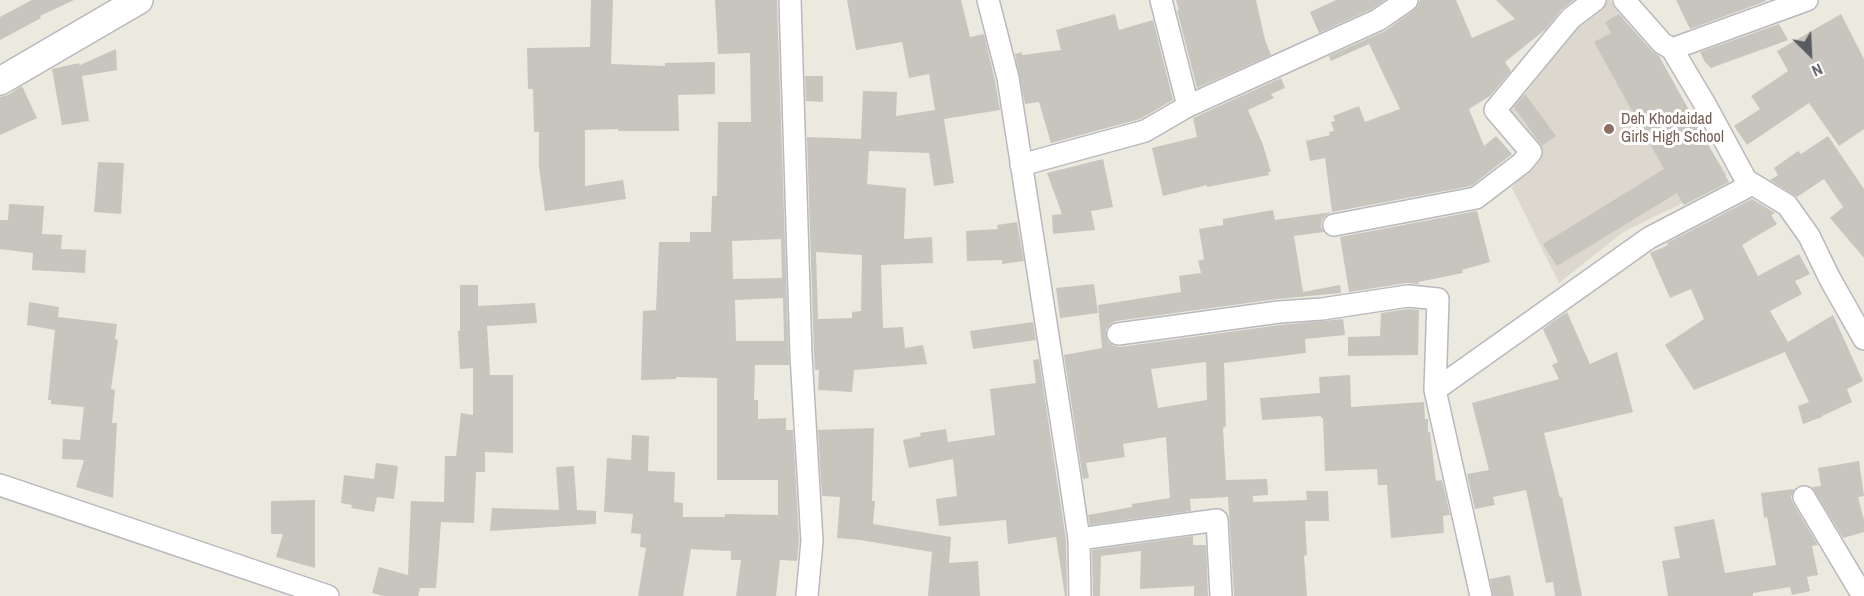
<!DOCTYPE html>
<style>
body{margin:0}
#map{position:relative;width:1864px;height:596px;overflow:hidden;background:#ece9de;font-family:"Archivo Narrow",sans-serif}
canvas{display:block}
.north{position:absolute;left:1780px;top:24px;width:60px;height:60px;-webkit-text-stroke:4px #fff;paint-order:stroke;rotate:156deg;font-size:16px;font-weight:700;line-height:24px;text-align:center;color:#585b60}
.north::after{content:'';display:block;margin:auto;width:21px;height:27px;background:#585b60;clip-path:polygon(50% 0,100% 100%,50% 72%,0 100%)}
</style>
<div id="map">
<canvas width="1864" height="596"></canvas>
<div class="north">N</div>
</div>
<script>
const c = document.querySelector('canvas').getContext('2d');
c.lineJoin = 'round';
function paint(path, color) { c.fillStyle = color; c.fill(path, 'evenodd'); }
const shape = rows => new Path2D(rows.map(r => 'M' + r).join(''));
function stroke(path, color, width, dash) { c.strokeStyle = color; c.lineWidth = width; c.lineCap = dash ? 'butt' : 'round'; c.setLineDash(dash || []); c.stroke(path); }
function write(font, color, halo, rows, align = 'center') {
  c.font = font + ' "Archivo Narrow",sans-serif'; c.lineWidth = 6; c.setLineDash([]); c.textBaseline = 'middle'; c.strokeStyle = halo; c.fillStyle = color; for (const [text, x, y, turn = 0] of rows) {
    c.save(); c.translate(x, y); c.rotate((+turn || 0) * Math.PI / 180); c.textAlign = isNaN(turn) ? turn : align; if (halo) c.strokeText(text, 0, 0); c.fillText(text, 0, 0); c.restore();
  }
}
const education = shape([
 [1605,0,1610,0,1727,174,1724,183,1623,232,1559,283,1512,188,1536,150,1505,108,1525,94,1564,43,1577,18]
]);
const building = shape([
 [32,0,74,0,40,16,41,18,0,40,0,17],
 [591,0,613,0,611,64,665,66,665,63,715,62,715,94,678,95,679,131,618,131,618,129,585,130,585,186,623,180,626,199,545,211,539,167,539,132,534,132,533,89,528,89,527,48,590,47],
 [715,0,777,0,789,365,755,365,754,400,758,400,758,419,786,418,786,430,793,430,799,541,797,561,780,560,776,596,736,596,741,560,731,560,731,551,691,549,683,596,638,596,646,548,640,547,641,534,631,533,633,514,604,512,607,458,631,460,632,435,649,436,648,471,675,472,674,502,683,503,683,517,725,517,725,514,778,515,778,480,717,480,717,378,676,377,676,379,641,380,643,311,656,310,659,242,690,242,690,232,711,232,712,196,717,196,718,122,751,122,750,53,718,54],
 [781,239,782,278,733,279,732,241],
 [783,298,784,341,736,341,735,300],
 [847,0,961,0,970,37,984,34,995,81,1000,110,944,119,954,183,934,186,929,153,869,151,867,184,906,188,904,239,932,237,933,263,881,265,883,328,903,327,905,348,923,345,927,364,854,370,852,392,818,390,819,370,815,370,814,354,807,137,861,139,863,91,897,92,896,116,935,110,929,74,909,78,902,42,856,50],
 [816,252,862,255,861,311,852,312,852,318,818,319],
 [1176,0,1256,0,1265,40,1271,55,1197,88,1177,10,1179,10],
 [1336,0,1385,0,1372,9,1319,33,1310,12],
 [1420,0,1456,0,1472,38,1515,19,1496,0,1574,0,1561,10,1546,29,1505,62,1511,71,1490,96,1469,109,1484,146,1496,136,1512,154,1471,186,1332,212,1326,215,1322,220,1321,227,1324,232,1294,236,1303,292,1340,285,1341,293,1277,299,1116,321,1110,324,1106,330,1106,336,1108,342,1114,346,1120,347,1280,325,1343,319,1345,335,1305,339,1306,353,1224,363,1226,426,1223,428,1226,480,1267,479,1268,495,1253,496,1253,502,1307,500,1306,491,1328,491,1329,521,1305,521,1307,555,1304,556,1307,596,1234,596,1228,497,1190,499,1191,511,1090,525,1088,515,1132,507,1132,504,1170,498,1166,437,1123,444,1125,457,1086,463,1089,478,1083,479,1064,355,1102,348,1098,305,1181,292,1179,276,1201,273,1198,261,1204,259,1199,229,1223,225,1223,219,1273,210,1275,220,1332,212,1325,158,1310,161,1306,141,1330,135,1329,132,1334,131,1331,122,1335,121,1333,116,1359,106,1365,122,1400,109,1369,44,1331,61,1329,56,1385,31,1414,10,1418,6],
 [1206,362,1207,400,1158,408,1151,369],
 [1676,0,1765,0,1766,1,1690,29],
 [1115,14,1119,30,1153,20,1173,100,1140,119,1051,143,1039,102,1025,104,1015,54,1022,52,1022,55,1061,50,1056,30],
 [1619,14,1652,51,1659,56,1729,182,1684,205,1677,193,1557,266,1543,244,1664,169,1594,42,1611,33,1605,22],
 [1841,14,1864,59,1864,129,1839,146,1809,103,1747,145,1734,126,1760,109,1751,96,1788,71,1777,51],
 [1779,24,1788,40,1711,68,1705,62,1700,52],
 [116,49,117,70,82,76,89,121,62,125,52,69,79,63,80,65],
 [805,76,823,76,823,102,806,101],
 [1281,78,1285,88,1271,94,1274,98,1248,110,1263,145,1271,172,1268,172,1269,175,1207,187,1207,185,1163,196,1152,148,1197,137,1193,118],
 [22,86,37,118,0,135,0,97,8,95],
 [1525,94,1556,136,1542,146,1514,107],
 [1828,136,1864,189,1864,258,1830,218,1843,207,1824,179,1797,197,1770,180,1778,175,1774,168,1798,151,1801,154],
 [1103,159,1113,207,1091,211,1095,230,1053,234,1052,215,1062,214,1047,173],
 [98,162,124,163,121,214,94,212],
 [1752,199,1775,213,1771,215,1777,224,1742,245,1758,276,1799,254,1810,274,1795,281,1802,294,1770,311,1788,342,1833,315,1863,381,1847,389,1852,402,1822,416,1822,417,1803,424,1798,406,1809,402,1785,352,1694,390,1665,345,1704,319,1691,289,1670,298,1650,253,1668,245,1667,243],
 [9,204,44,206,42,234,62,235,61,249,86,250,85,273,32,270,33,253,0,249,0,220,8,220],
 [1477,211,1490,262,1462,270,1463,273,1418,282,1419,284,1406,283,1349,292,1340,237],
 [1017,222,1024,261,1002,264,1002,260,967,261,966,231,998,229,997,225],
 [1094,284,1098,313,1060,318,1056,288],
 [460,285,478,285,478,306,535,303,537,323,487,326,490,375,513,375,513,453,485,452,485,472,476,472,474,523,441,522,436,588,420,588,418,596,384,596,372,593,379,567,408,575,411,501,444,502,445,456,456,456,461,413,473,415,473,368,460,369,458,331,460,331],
 [29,302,59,307,58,317,117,324,115,339,118,340,111,389,115,390,112,423,117,423,113,498,76,487,84,460,62,459,63,439,80,440,84,407,51,404,51,400,48,400,55,329,55,330,27,325],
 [1408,309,1419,310,1418,355,1348,356,1348,337,1380,336,1381,313],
 [1567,312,1590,364,1617,352,1633,412,1544,433,1560,498,1562,497,1582,596,1555,596,1553,582,1546,583,1526,490,1493,497,1495,505,1475,509,1467,474,1489,470,1472,403,1559,379,1552,365,1558,362,1543,329],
 [1033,322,1036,340,973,349,970,331],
 [1039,359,1066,540,1067,596,1065,596,1056,537,1008,544,1006,520,939,526,936,499,957,496,953,459,909,468,903,440,921,436,920,433,946,429,948,442,995,435,990,389,1036,383,1033,360],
 [1350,375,1351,407,1424,402,1425,419,1428,419,1428,432,1430,432,1436,481,1442,480,1450,515,1443,516,1444,533,1391,538,1387,485,1378,485,1377,469,1325,471,1323,418,1321,418,1321,416,1262,420,1260,398,1320,393,1319,377],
 [874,428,872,501,875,501,873,524,951,537,949,563,978,561,980,596,928,596,932,552,860,540,837,538,840,497,822,496,818,430],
 [1859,461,1864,496,1858,497,1864,520,1864,532,1843,538,1812,487,1821,486,1818,468],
 [376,463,398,466,394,499,377,497,374,512,351,508,352,505,341,503,344,475,374,479],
 [574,466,577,510,596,511,596,524,490,531,492,508,559,510,556,467],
 [1794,489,1791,497,1793,503,1818,545,1812,546,1818,575,1807,577,1810,591,1792,595,1790,587,1753,593,1753,596,1668,596,1662,561,1680,558,1674,527,1714,519,1725,573,1776,565,1767,517,1764,518,1761,493],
 [315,500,315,568,276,557,283,534,271,534,271,501],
 [1193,536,1193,545,1206,545,1208,596,1194,596,1194,586,1140,589,1141,551,1101,556,1100,596,1093,596,1092,550],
 [1510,575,1514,596,1493,596,1490,579]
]);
const minor = shape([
 [790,0,801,355,812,541,807,596],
 [988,0,1008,78,1069,471,1079,539,1080,596],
 [1161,0,1188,106],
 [1624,0,1662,43,1672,49,1706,106,1746,180,1787,205,1809,236,1830,279,1864,339],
 [1672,49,1807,0],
 [1021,165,1145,131,1188,106,1378,20,1407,0],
 [1334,225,1476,198,1522,163,1531,152,1495,110,1571,18,1595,0],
 [1118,334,1279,312,1322,309,1408,296,1438,299,1435,390,1481,596],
 [1435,390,1649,238,1745,188,1746,180],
 [0,485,328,596],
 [1804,497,1863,596],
 [1079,539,1217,520,1221,596]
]);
const tertiary = shape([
 [0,81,139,0]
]);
const markers = [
 [1609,129,6,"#8d6e63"]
];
const educationNames = [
 ["Deh Khodaidad",1621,120],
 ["Girls High School",1621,138]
];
paint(education, '#dcd8cd');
paint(building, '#c8c5be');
stroke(minor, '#b7b9be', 24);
stroke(tertiary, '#b7b9be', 30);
stroke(minor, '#fff', 21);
stroke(tertiary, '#fff', 27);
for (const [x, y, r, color] of markers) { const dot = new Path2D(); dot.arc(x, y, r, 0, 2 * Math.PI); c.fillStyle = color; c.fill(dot); stroke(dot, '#fff', 2); }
write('16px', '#785e54', '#fff', educationNames, 'left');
</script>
